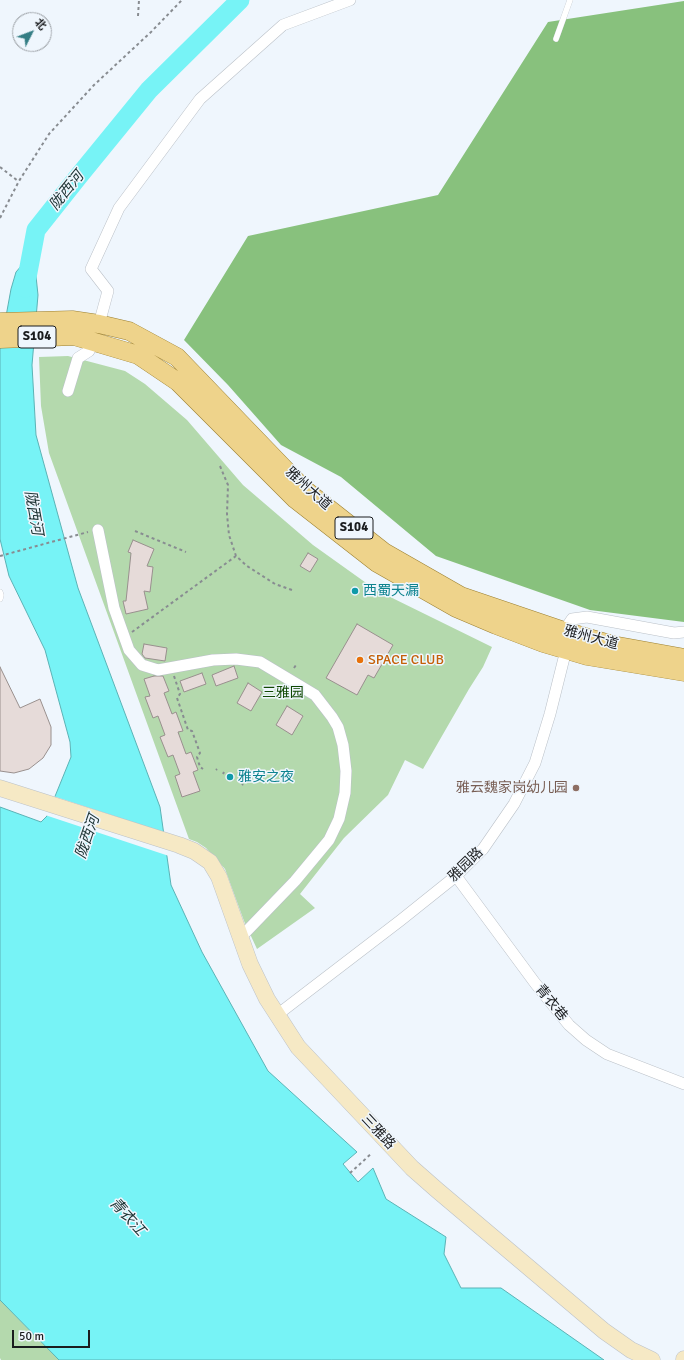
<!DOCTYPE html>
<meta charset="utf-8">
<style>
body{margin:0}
#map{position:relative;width:684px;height:1360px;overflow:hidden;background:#eff6fd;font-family:Signika,"Noto Sans SC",sans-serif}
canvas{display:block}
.north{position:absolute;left:12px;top:12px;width:40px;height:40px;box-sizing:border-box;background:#eff6fd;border:1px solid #9a9fa4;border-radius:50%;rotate:48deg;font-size:11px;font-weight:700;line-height:16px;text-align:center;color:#1a1c1e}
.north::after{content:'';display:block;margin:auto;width:14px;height:18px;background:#347d84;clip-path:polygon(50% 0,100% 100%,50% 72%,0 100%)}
.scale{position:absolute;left:12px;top:1330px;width:78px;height:18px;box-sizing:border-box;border:2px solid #1a1c1e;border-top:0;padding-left:5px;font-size:12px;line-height:14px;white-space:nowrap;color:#1a1c1e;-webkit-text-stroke:3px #eff6fd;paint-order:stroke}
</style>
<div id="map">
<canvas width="684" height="1360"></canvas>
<div class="north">北</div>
<div class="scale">50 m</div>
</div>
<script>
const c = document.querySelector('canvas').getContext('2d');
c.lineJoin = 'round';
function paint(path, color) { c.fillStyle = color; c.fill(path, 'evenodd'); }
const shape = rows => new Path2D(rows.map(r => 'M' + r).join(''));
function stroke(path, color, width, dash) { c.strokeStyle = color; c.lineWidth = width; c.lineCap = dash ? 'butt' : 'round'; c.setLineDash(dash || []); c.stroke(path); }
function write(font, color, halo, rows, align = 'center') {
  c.font = font + ' Signika,"Noto Sans SC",sans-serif'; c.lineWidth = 3; c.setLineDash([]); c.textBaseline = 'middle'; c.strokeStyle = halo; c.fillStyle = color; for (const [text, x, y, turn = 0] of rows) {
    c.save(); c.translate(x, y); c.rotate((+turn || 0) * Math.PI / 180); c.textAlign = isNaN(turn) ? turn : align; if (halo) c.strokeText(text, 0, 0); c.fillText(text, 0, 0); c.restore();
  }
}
const green = shape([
 [68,356,125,371,145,384,187,420,243,485,313,545,376,590,492,647,483,667,469,689,423,769,405,760,388,795,344,838,300,894,315,908,257,949,244,921,225,869,206,848,197,842,189,839,49,453,41,406,39,357],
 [0,1300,59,1360,1,1360,0,1358]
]);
const forest = shape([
 [684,1,684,622,590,610,436,556,341,477,281,445,228,385,184,340,248,236,438,195,548,22]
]);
const water = shape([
 [28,258,36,276,38,295,32,365,36,435,78,588,160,807,171,885,202,952,268,1071,357,1152,343,1164,358,1182,373,1168,386,1199,446,1237,444,1254,461,1288,501,1288,604,1360,59,1360,0,1300,0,807,41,822,47,816,71,757,70,742,45,650,9,576,0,539,0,349,11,289,16,272,28,258]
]);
const pier = shape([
 [53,796,166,833,169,856,45,815]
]);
const river = shape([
 [25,288,36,230,78,177,149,90,240,0]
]);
const building = shape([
 [133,540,154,549,147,566,153,567,150,592,144,591,148,609,126,614,123,601,126,601,131,553,128,552,133,540],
 [308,553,318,559,310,572,300,566,308,553],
 [357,624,393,645,374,678,368,675,357,695,326,678,357,624],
 [144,644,167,648,165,661,145,658,142,654,144,644],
 [234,666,238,678,216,686,212,675,234,666],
 [0,667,20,708,40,699,51,727,51,745,43,758,29,769,14,773,0,771,0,667],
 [202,673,206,684,184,692,180,681,202,673],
 [154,676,163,676,169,691,164,693,172,714,176,712,183,731,178,732,186,754,191,752,198,770,193,772,200,791,182,797,175,776,180,774,173,755,168,757,160,737,165,735,158,716,153,718,145,697,150,696,144,679,154,676],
 [248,683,262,692,251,711,237,703,248,683],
 [287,706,303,716,292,735,276,725,287,706]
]);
const path = shape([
 [138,16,139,0],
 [0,167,18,181],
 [0,218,19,181,49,134,94,85,151,32,182,0],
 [220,466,228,485,227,514,229,535,236,556,247,566,275,584,292,590],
 [135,531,186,552],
 [0,556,88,532],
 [132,632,236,556],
 [294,668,296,665],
 [174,676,180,694,177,698,188,730,192,731,200,753,197,757,200,767,203,769],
 [216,770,217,769],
 [223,774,224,772],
 [242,785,243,784],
 [350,1173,372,1153]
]);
const lane = shape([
 [556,39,570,0],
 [0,592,1,595,0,599]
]);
const street = shape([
 [99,324,108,291,91,269,119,208,200,99,283,25,350,0],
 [68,391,78,358,89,351,93,342],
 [98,530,114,608,129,650,142,665,158,670,213,660,236,659,260,662,315,695,332,717,338,727,343,745,346,771,345,793,339,819,329,840,295,881,241,937],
 [564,631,572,619,587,617,674,633,684,632],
 [456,876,535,983,569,1025,586,1040,607,1054,684,1084],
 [277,1015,401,920,456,876,483,849,514,804,535,763,550,714,566,650]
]);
const secondary = shape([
 [0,788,179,845,194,851,210,862,219,877,250,964,267,999,298,1047,412,1168,437,1190,604,1331,631,1350,652,1360],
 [684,1360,684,1359]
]);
const primary = shape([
 [0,322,72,320,99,324,129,331,177,357,304,489,384,552,461,596,564,631,613,645,684,658],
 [0,339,74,336,138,355,178,382,295,499,377,563,456,608,496,625,543,643,587,656,684,672]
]);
const markers = [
 [355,591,4,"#0f9aa8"],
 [360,660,4,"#e8710a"],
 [230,777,4,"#0f9aa8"],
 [576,788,4,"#8d6e63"]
];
const shields = [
 [37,337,38],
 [354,528,38]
];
const shieldNames = [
 ["S104",37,337],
 ["S104",354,528]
];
const streetNames = [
 ["雅州大道",308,489,42],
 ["雅州大道",591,638,15],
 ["雅园路",466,865,-44],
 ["青衣巷",551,1003,51],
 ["三雅路",378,1132,47]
];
const cultureNames = [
 ["西蜀天漏",363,591],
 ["雅安之夜",238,777]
];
const foodNames = [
 ["SPACE CLUB",368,660]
];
const parkNames = [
 ["三雅园",283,693]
];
const educationNames = [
 ["雅云魏家岗幼儿园",568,788]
];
const waterNames = [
 ["陇西河",67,191,-51],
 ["陇西河",33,513,80],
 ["陇西河",88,837,-71],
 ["青衣江",127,1217,48]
];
paint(green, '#b4d9ad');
paint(forest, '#88c17d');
paint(water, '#77f3f6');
stroke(water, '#5bb2b5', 1);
paint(pier, '#eff6fd');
stroke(river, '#77f3f6', 19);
paint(building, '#e6dbd9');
stroke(building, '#99908e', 1);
stroke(lane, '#bbc1c8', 6);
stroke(street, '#bbc1c8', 12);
stroke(secondary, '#bbc1c8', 17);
stroke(primary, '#9c8032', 19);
stroke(path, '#888c91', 2, [3, 3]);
stroke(lane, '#fff', 5.5);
stroke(street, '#fff', 11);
stroke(secondary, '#f6e9c5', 16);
stroke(primary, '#eed38b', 18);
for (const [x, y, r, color] of markers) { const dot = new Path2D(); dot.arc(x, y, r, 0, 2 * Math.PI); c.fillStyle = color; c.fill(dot); stroke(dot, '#eff6fd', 1.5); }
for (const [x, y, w] of shields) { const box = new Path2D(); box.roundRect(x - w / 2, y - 11, w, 22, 3); c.fillStyle = '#eff6fd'; c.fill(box); stroke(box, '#1a1c1e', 1); }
write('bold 13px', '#1a1c1e', null, shieldNames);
write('14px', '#1a1c1e', '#eff6fd', streetNames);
write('14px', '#0d838f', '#eff6fd', cultureNames, 'left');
write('14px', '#c56008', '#eff6fd', foodNames, 'left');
write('14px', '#114903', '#eff6fd', parkNames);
write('14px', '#785e54', '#eff6fd', educationNames, 'right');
write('italic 15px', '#1b3232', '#eff6fd', waterNames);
</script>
